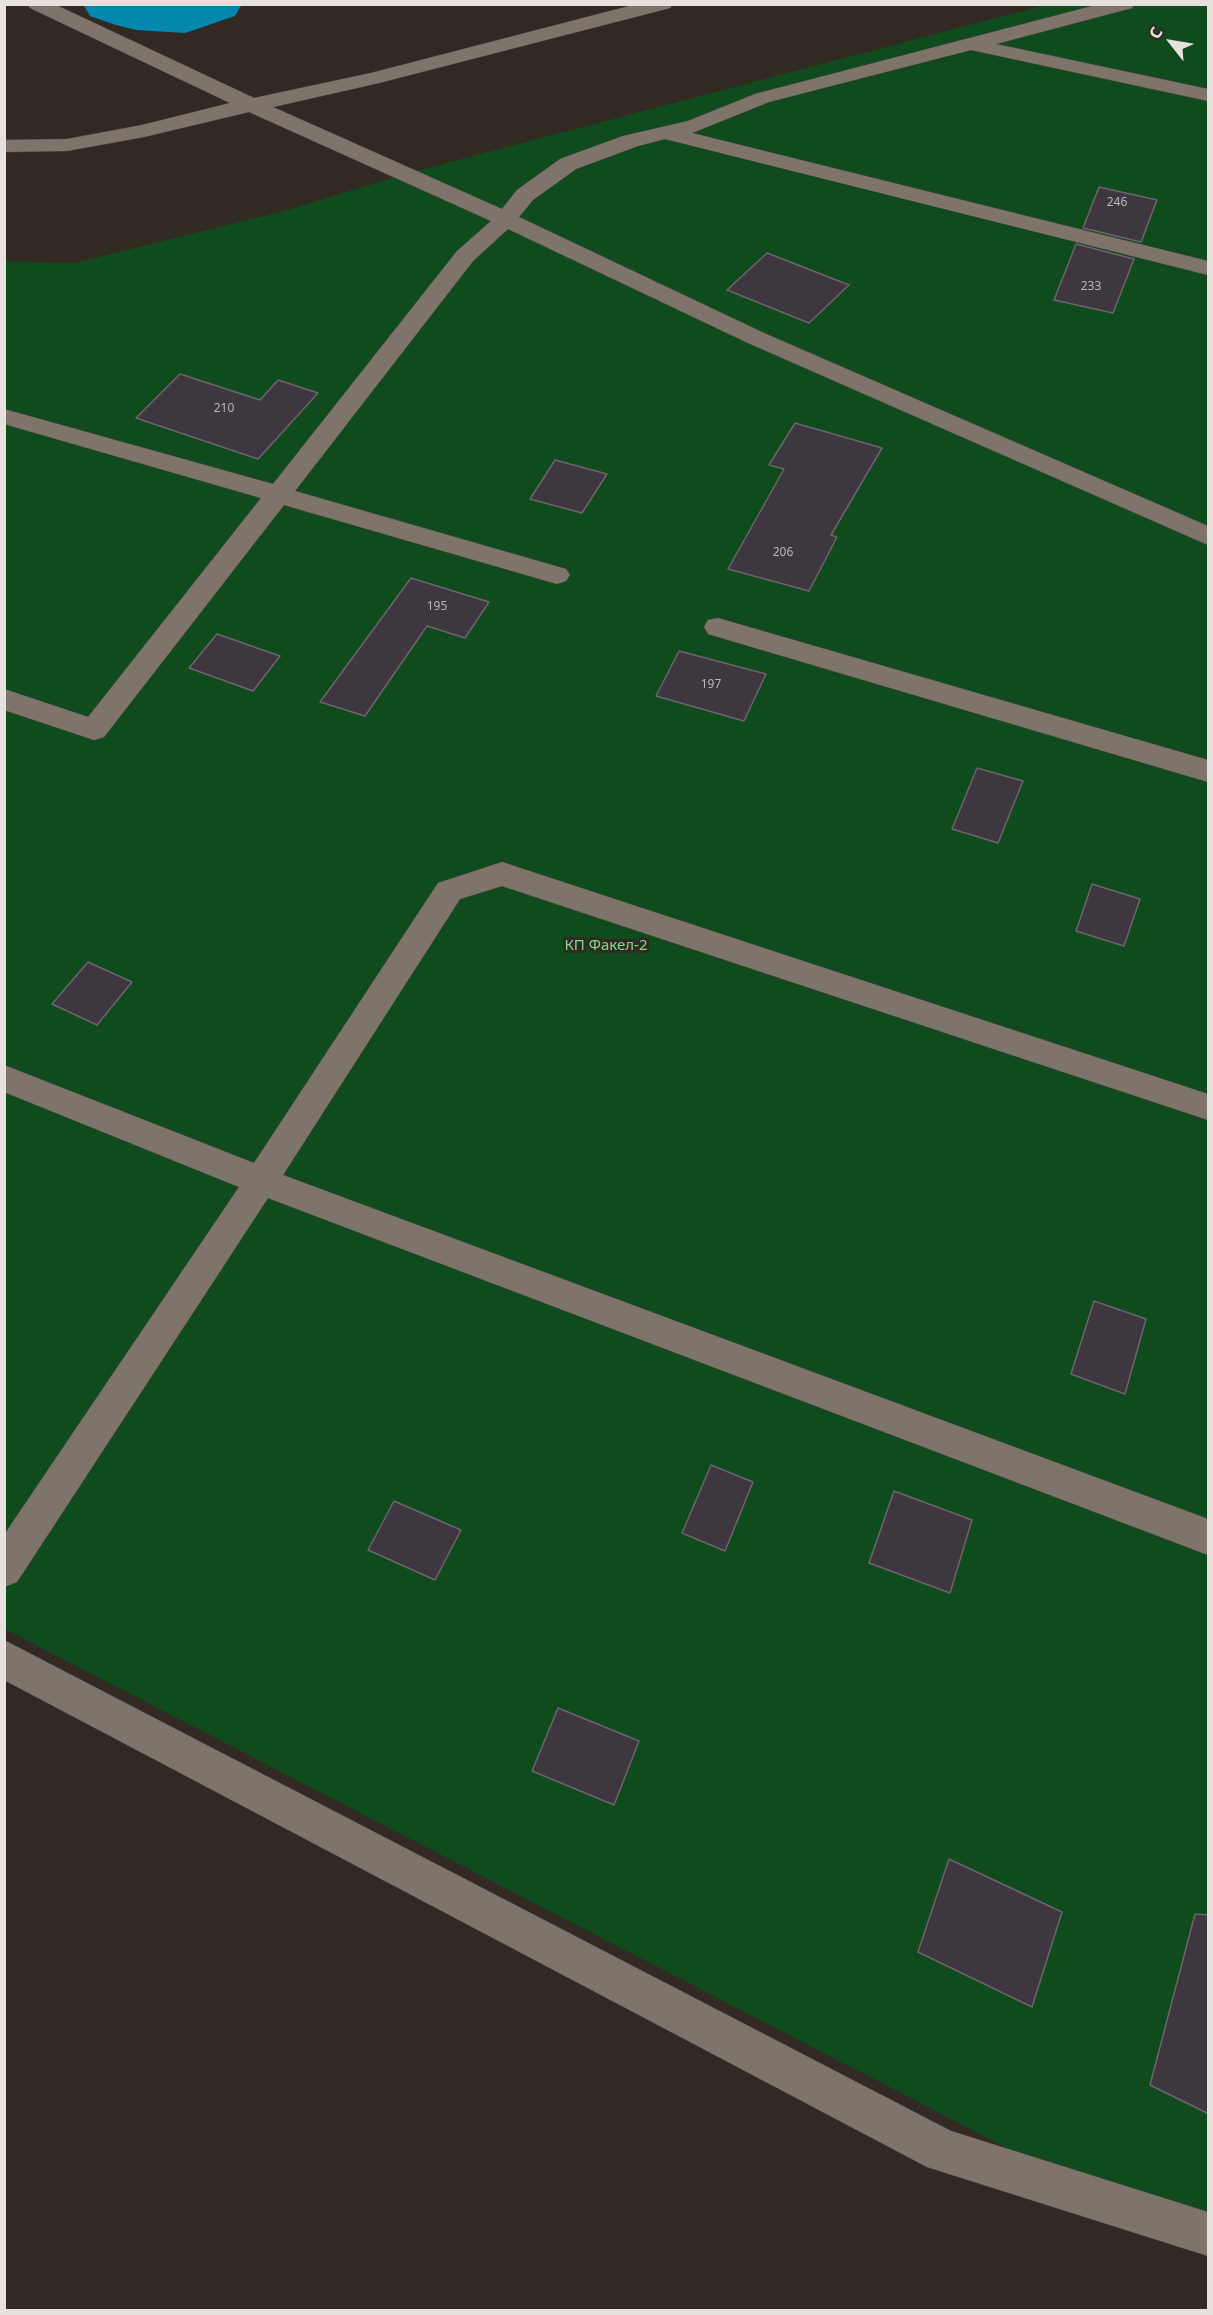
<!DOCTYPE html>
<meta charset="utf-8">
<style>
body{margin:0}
#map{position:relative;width:1213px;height:2315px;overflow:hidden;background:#312922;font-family:"Noto Sans",sans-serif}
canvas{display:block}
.frame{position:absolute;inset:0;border:6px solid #e6e1dc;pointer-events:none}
.north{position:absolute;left:1141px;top:12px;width:60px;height:60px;-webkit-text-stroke:4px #312922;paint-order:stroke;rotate:301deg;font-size:16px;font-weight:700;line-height:24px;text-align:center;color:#e6e1dc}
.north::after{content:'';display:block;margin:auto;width:21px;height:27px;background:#e6e1dc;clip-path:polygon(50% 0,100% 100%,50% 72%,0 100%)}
</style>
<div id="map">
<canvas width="1213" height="2315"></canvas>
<div class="frame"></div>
<div class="north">С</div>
</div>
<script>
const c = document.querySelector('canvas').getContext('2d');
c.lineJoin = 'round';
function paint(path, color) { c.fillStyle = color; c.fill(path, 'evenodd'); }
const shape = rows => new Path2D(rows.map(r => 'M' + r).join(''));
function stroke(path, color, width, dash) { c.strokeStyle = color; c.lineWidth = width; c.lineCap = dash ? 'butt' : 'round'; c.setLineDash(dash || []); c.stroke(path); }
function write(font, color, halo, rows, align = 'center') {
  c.font = font + ' "Noto Sans",sans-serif'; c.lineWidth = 6; c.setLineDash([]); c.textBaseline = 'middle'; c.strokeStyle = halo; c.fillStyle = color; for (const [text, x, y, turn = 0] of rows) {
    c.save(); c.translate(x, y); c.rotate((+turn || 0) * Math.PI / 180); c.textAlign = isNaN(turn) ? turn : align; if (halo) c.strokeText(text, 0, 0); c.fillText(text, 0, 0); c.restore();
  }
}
const green = shape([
 [1045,5,1208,5,1208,2252,5,1629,4,261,74,263,284,211,412,172]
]);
const river = shape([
 [83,4,242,4,235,16,185,33,136,30,116,25,90,16,83,4]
]);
const building = shape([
 [1099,187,1157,200,1141,242,1083,228,1099,187],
 [1076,244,1134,259,1113,313,1054,300,1076,244],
 [767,253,849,285,809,323,727,290,767,253],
 [180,374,260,400,278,380,318,393,258,459,136,418,180,374],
 [795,423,882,448,831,535,837,537,809,591,728,569,784,469,769,465,795,423],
 [555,460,607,474,582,513,530,499,555,460],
 [411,578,489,602,465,638,427,626,365,716,320,702,411,578],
 [217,634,280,656,253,691,189,668,217,634],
 [679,651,766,674,744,721,656,696,679,651],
 [977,768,1023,781,998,843,952,829,977,768],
 [1092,884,1140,899,1124,946,1076,931,1092,884],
 [88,962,132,982,97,1025,52,1004,88,962],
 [1094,1301,1146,1319,1125,1394,1071,1374,1094,1301],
 [711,1465,753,1482,725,1551,682,1533,711,1465],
 [894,1491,972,1520,950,1593,869,1563,894,1491],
 [394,1501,461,1530,435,1580,368,1550,394,1501],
 [558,1708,639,1741,614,1805,532,1771,558,1708],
 [949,1859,1062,1912,1032,2007,918,1952,949,1859],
 [1195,1914,1209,1915,1209,2114,1150,2085,1195,1914]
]);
const minor = shape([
 [27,4,54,4,254,98,371,73,637,4,673,4,670,8,379,83,273,107,502,209,517,190,560,159,623,136,688,121,755,94,1100,4,1135,4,1132,8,996,44,1208,89,1208,101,971,50,769,102,692,133,1208,261,1208,275,665,139,638,146,576,169,533,200,519,217,764,333,1208,526,1208,545,748,343,508,229,473,261,295,491,566,569,570,575,566,581,557,584,284,505,104,737,94,740,4,710,4,689,88,717,261,498,4,424,4,409,273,484,457,251,491,221,249,112,144,137,67,151,4,152,4,140,67,139,142,125,230,103,30,8,27,4],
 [718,618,1208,760,1208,782,708,634,704,627,708,620,718,618],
 [502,862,1208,1094,1208,1120,502,886,460,899,283,1175,1208,1519,1208,1555,268,1198,17,1582,4,1587,4,1535,239,1187,4,1092,4,1065,254,1163,438,883,502,862],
 [4,1640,951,2131,1208,2212,1208,2256,927,2167,4,1680,4,1640]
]);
const numberNames = [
 ["246",1117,203],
 ["233",1091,287],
 ["210",224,409],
 ["206",783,553],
 ["195",437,607],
 ["197",711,685]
];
const parkNames = [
 ["КП Факел-2",606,946]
];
paint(green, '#104b1d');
paint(river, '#0488ad');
paint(building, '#3f373f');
stroke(building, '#6d646d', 1.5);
stroke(minor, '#4e4741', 1);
paint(minor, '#7e746c');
write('12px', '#bcb6b5', null, numberNames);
write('15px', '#80da8c', '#312922', parkNames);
</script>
